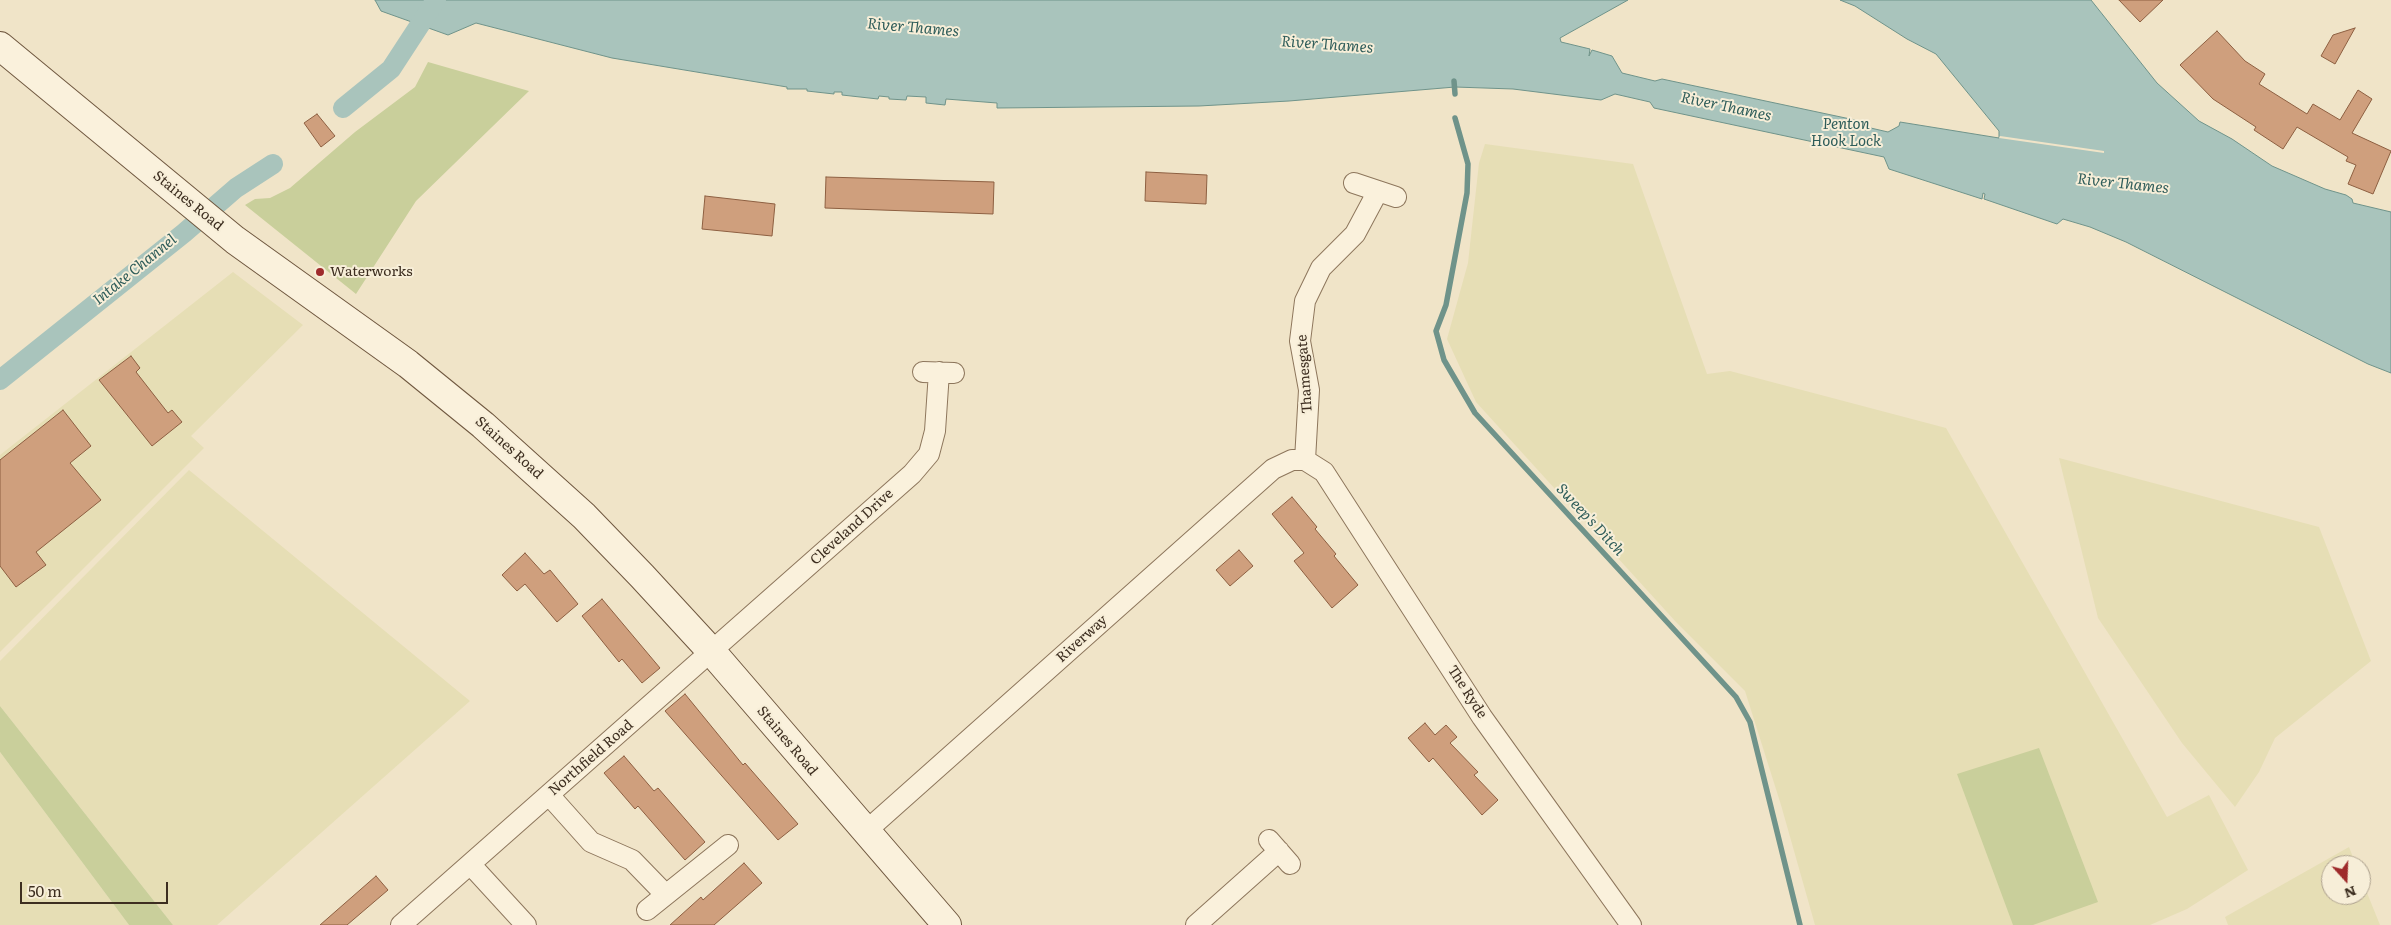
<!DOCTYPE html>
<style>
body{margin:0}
#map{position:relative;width:2391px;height:925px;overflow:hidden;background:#f0e4c8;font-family:Literata,serif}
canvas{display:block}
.north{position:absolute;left:2321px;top:855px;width:50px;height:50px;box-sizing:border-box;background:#f7eed8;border:1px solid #ada18e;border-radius:50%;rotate:160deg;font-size:14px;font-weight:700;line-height:20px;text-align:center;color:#3d2e20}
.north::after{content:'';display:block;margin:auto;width:18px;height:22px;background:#9e2a2b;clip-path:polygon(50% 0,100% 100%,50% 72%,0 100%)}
.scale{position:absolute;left:20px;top:882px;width:148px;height:22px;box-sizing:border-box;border:2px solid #3d2e20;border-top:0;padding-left:6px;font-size:15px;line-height:18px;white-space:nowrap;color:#3d2e20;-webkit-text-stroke:4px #f7eed8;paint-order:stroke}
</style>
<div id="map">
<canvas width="2391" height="925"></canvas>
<div class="north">N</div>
<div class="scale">50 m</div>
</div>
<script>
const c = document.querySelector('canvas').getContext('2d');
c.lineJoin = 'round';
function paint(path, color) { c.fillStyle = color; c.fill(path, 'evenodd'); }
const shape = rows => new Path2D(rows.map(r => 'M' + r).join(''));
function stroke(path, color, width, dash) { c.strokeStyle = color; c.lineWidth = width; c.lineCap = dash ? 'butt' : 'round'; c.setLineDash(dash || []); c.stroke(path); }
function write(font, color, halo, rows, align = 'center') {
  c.font = font + ' Literata,serif'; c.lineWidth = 4; c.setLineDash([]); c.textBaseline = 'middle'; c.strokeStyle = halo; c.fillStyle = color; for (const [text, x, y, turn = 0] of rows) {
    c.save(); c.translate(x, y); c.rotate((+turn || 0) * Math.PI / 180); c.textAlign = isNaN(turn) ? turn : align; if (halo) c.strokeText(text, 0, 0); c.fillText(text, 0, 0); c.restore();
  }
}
const farmland = shape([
 [1485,144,1633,164,1707,374,1730,371,1946,428,2167,817,2209,795,2248,870,2187,909,2150,925,1815,925,1781,805,1745,691,1676,622,1476,402,1447,339,1468,263,1479,163],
 [233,272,303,325,191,436,204,448,0,652,0,455],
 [2059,458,2319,527,2371,661,2275,738,2259,772,2235,807,2182,743,2098,618],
 [189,470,470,701,217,925,173,925,0,706,0,661],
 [0,752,129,925,0,925],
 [2349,847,2356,865,2331,865,2331,895,2361,895,2361,878,2380,925,2228,925,2225,917]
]);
const green = shape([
 [428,62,529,91,416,201,356,294,245,205,255,199,270,198,290,188,355,132,415,87],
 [0,706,173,925,129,925,0,752],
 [2039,748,2098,902,2033,925,2013,925,1957,774]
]);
const water = shape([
 [375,0,1628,0,1560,38,1561,42,1590,49,1589,56,1592,50,1612,56,1622,73,1655,81,1662,79,1855,120,1862,126,1888,132,1899,126,1900,122,1999,138,1999,131,1936,54,1907,39,1855,6,1840,0,2091,0,2157,83,2199,121,2232,139,2272,166,2325,189,2346,195,2352,199,2353,203,2391,212,2391,373,2368,364,2126,242,2090,227,2063,219,2057,224,1984,199,1985,194,1983,193,1982,199,1889,169,1884,157,1654,108,1650,102,1615,94,1601,100,1513,89,1455,87,1289,101,1199,106,997,108,997,103,946,99,945,105,926,103,926,97,907,96,906,100,889,99,889,97,879,96,878,99,842,95,842,92,834,92,834,94,807,91,807,89,787,89,787,87,612,58,476,23,448,35,381,11,375,0]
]);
const pier = shape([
 [2000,136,2104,151,2104,153,1999,138]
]);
const stream = shape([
 [1454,81,1455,94],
 [1455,118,1468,164,1467,193,1446,305,1436,331,1444,360,1475,413,1736,697,1750,722,1800,925]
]);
const canal = shape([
 [343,108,391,69,436,0],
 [0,380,184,233,236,188,273,164]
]);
const building = shape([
 [2119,0,2163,0,2140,22,2119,0],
 [2355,28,2335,64,2321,56,2333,35,2355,28],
 [2217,31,2245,61,2265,74,2259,84,2307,114,2313,104,2340,120,2358,90,2372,99,2352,133,2391,151,2373,194,2348,184,2356,165,2346,161,2348,157,2297,127,2283,149,2254,130,2256,127,2213,99,2180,65,2217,31],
 [317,114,335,136,321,147,304,123,317,114],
 [1146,172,1207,175,1206,204,1145,201,1146,172],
 [826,177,994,182,993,214,825,208,826,177],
 [705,196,775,204,772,236,702,229,705,196],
 [131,356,140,368,136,372,168,413,172,410,182,422,152,446,99,380,131,356],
 [63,410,91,446,70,463,101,500,36,552,46,565,16,587,0,566,0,460,63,410],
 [1292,497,1317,527,1315,529,1336,554,1334,556,1358,585,1332,608,1294,561,1304,553,1272,514,1292,497],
 [1239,550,1253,566,1230,586,1216,570,1239,550],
 [525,553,544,574,550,570,578,604,557,622,525,584,517,591,502,575,525,553],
 [602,599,660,668,642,683,622,659,619,662,582,616,602,599],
 [685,694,743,765,745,763,798,824,778,840,665,711,685,694],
 [1425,723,1435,735,1446,725,1457,737,1450,743,1478,772,1474,775,1498,800,1482,815,1433,758,1429,762,1408,738,1425,723],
 [624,756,654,791,658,788,705,842,685,860,638,806,635,809,604,773,624,756],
 [744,863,762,883,714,925,670,925,701,897,703,900,744,863],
 [376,876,388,890,347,925,320,925,376,876]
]);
const street = shape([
 [1354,183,1396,197],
 [923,372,954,373],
 [1305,460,1324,472,1482,717,1631,925],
 [1305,460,1309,390,1300,341,1305,301,1321,268,1355,234,1378,191],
 [549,795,591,842,632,860,665,894],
 [865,832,1273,469,1292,460,1305,460],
 [1269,840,1290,864],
 [471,865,526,925],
 [647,910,728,845],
 [401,925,912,474,929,454,935,431,939,372],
 [1196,925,1279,851]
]);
const secondary = shape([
 [0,46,235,240,408,364,483,425,584,516,642,576,712,652,947,925]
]);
const markers = [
 [320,272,5,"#9e2a2b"]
];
const streetNames = [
 ["Staines Road",188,201,39],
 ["Thamesgate",1305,374,-94],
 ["Staines Road",509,448,42],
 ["Cleveland Drive",852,527,-42],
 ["Riverway",1082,639,-42],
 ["The Ryde",1467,692,57],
 ["Staines Road",787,741,50],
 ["Northfield Road",591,758,-41]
];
const poiNames = [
 ["Waterworks",330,272]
];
const waterNames = [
 ["River Thames",913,28,5],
 ["River Thames",1327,45,4],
 ["River Thames",1726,107,12],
 ["Penton",1846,125],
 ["Hook Lock",1846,142],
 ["River Thames",2123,184,6],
 ["Intake Channel",135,270,-39],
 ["Sweep's Ditch",1590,520,47]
];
paint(farmland, '#e6deb5');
paint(green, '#c9cf9b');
paint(water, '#a9c4bc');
stroke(water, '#6f938a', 1);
paint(pier, '#f0e4c8');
stroke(stream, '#6f938a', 5.5);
stroke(canal, '#a9c4bc', 20);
paint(building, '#cf9f7d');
stroke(building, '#8d5f41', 1);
stroke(street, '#8d765c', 22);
stroke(secondary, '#6f573f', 30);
stroke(street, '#faf1dc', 20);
stroke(secondary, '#faf1dc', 28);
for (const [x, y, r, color] of markers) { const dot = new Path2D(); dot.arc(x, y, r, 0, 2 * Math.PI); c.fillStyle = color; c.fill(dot); stroke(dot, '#f7eed8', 2); }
write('14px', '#3d2e20', '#f7eed8', streetNames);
write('14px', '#3d2e20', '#f7eed8', poiNames, 'left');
write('italic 15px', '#2f5d5a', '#f7eed8', waterNames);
</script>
